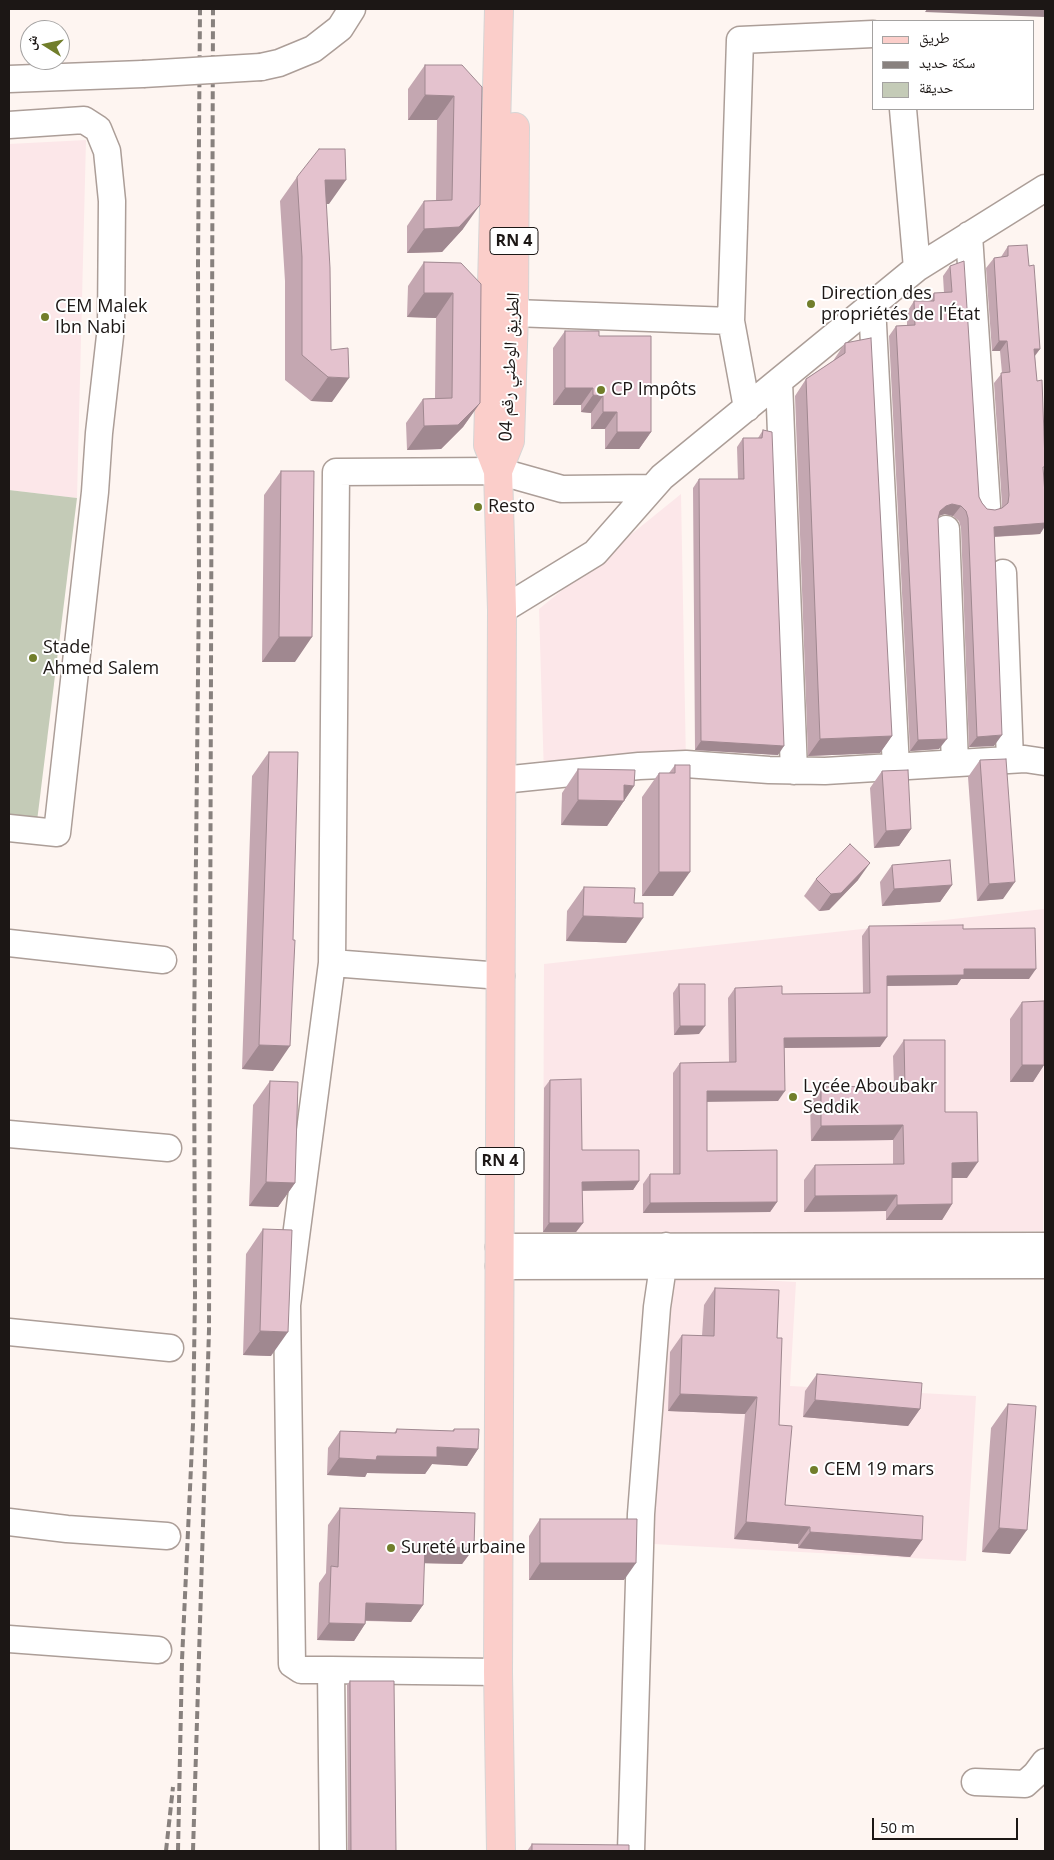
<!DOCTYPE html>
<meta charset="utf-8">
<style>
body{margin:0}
#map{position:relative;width:1054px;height:1860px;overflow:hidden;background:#fef5f1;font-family:"Open Sans","Noto Naskh Arabic",sans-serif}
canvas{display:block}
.frame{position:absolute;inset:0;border:10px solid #1c1715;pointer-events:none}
.legend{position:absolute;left:872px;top:20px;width:162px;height:90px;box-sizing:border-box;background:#fff;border:1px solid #a4a2a1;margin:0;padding:6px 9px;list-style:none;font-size:15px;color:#1c1715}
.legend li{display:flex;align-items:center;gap:10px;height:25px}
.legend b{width:25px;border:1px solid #a4a2a1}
.north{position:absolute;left:20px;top:20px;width:50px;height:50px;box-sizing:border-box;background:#fff;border:1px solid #a4a2a1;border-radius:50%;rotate:280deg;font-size:14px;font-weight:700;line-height:20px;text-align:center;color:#1c1715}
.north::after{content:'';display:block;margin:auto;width:18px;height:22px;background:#717e2b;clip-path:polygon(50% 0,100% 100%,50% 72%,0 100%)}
.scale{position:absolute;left:872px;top:1818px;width:146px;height:22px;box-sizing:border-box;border:2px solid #1c1715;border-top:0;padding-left:6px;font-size:15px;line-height:18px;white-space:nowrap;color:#1c1715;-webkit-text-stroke:4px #fff;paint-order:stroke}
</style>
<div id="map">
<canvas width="1054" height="1860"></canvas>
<div class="frame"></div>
<ul class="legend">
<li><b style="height:6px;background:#fbceca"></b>طريق</li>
<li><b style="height:6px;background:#88817e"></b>سكة حديد</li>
<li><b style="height:14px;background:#c4cbb7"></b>حديقة</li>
</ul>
<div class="north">ش</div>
<div class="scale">50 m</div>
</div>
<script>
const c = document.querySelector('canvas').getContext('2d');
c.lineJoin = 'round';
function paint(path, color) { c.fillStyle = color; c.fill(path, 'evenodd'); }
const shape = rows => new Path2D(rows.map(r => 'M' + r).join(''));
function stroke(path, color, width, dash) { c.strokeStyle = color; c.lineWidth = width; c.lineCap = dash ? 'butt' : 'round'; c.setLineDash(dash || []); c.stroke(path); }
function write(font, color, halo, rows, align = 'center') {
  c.font = font + ' "Open Sans","Noto Naskh Arabic",sans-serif'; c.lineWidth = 4; c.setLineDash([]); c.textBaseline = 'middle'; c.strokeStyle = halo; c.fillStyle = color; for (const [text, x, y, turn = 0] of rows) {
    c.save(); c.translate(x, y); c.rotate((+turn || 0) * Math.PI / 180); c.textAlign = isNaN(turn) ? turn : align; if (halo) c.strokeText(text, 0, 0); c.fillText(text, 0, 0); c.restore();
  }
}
const education = shape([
 [86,140,77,498,9,490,9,144],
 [681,494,686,764,544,776,539,609],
 [1044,909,1043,1231,543,1236,544,964],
 [668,1275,796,1282,790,1386,976,1396,966,1561,653,1544]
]);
const green = shape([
 [9,490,77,498,37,821,9,818]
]);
const minor = shape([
 [261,67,279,63,313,49,340,28,352,9],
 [9,79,143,74],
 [903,109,917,268],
 [9,125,84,120,98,129,107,151,112,201,111,327,99,433,95,492,57,833,9,828],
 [969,235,987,506],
 [872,305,896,767],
 [514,313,731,321],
 [779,381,794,771],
 [747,408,731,321,740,40,873,34],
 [946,529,955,763],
 [1003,573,1010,760],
 [502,610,595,553,662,477,917,268,1045,188],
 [502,780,639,766,686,764,769,770,825,771,1025,759,1045,762],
 [9,943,163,960],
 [332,963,501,976],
 [9,1134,168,1148],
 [499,1247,1045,1246],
 [499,1266,1045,1265],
 [9,1332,170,1348],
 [9,1522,67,1529,167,1536],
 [9,1639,158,1650],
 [331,1670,498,1672],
 [975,1782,1025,1784,1036,1774,1045,1762],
 [333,1851,331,1670,301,1670,292,1664,287,1305,332,963,336,472,498,471,562,489,652,488],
 [631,1851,641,1514,657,1307,666,1246]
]);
const major = shape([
 [499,9,488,445,498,471,502,610,498,1672,501,1851],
 [498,471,510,441,514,313,515,127]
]);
const rail = shape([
 [166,1851,173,1787],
 [178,1851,182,1660,193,1424,195,1296,194,1037,199,585,198,264,200,9],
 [193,1851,209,1330,213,9]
]);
const minorBridge = shape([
 [143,74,261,67]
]);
const wall = shape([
 [425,65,462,65,463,229,442,252,407,253,407,226,424,201,436,201,437,120,408,120,408,89],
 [297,177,329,204,326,204,332,402,311,401,285,380,285,281,280,201],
 [1008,246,1029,266,1040,349,1035,356,1045,494,1045,526,1040,534,995,537,994,746,969,747,961,528,959,521,953,516,945,514,939,516,938,519,939,749,910,751,889,336,896,326,907,325,907,312,914,301,929,301,934,293,944,293,943,276,950,266,979,497,982,503,987,509,995,510,1001,509,1002,505,994,383,1002,373,1000,351,992,351,986,268,994,258,1001,257],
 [424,262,461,263,480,403,463,427,441,449,407,450,406,423,423,399,435,398,436,318,407,317,408,286],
 [565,331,599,336,651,432,639,449,605,449,605,429,591,429,591,413,581,412,581,405,553,405,553,348],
 [845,343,892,736,880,753,808,756,795,396,806,379,833,361],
 [763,430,778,755,695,750,693,488,699,479,738,479,737,447,743,438,758,438],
 [281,471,295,662,262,662,264,495],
 [269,752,273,1071,242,1069,252,776],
 [980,760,1003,899,977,901,968,777],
 [675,765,673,896,642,896,642,797,659,773,669,773],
 [578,769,634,786,607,826,561,825,562,793],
 [882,771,911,829,899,846,874,848,870,788],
 [892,865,952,885,940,902,882,906,880,882],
 [816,879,858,880,829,910,819,911,804,896],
 [584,887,626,943,566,941,567,911],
 [869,926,963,929,1029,979,961,979,957,985,887,986,880,1047,784,1048,778,1101,707,1101,707,1151,777,1202,770,1212,643,1213,643,1184,650,1174,673,1174,673,1073,680,1063,729,1062,728,998,735,988,782,994,863,993,862,936],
 [679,984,699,1034,674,1035,673,993],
 [1022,1002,1044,1065,1033,1082,1010,1082,1010,1019],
 [904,1040,945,1112,967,1178,952,1178,952,1204,942,1220,886,1220,886,1211,804,1212,804,1180,815,1165,893,1164,893,1140,811,1141,810,1103,821,1087,894,1086,893,1056],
 [550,1080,582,1150,639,1181,633,1190,582,1190,583,1223,576,1232,543,1232,544,1088],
 [270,1081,295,1183,278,1207,249,1206,253,1105],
 [263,1229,271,1356,243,1355,246,1254],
 [715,1288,777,1338,779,1425,785,1505,922,1540,910,1557,798,1548,798,1544,734,1539,745,1414,668,1411,670,1352,682,1335,702,1336,704,1305],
 [817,1374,920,1409,908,1426,803,1417,805,1391],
 [1008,1404,1010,1554,982,1552,991,1428],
 [397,1429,452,1431,454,1429,478,1449,467,1466,432,1464,425,1474,367,1473,365,1477,327,1475,328,1448,340,1431,394,1433],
 [340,1508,474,1548,462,1564,424,1563,423,1605,411,1622,366,1621,365,1624,354,1641,317,1640,319,1583,326,1573,328,1525],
 [540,1519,624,1580,529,1580,529,1536],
 [350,1681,396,1851,348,1851,347,1685],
 [532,1844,629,1851,527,1851]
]);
const shadedWall = shape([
 [927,9,1045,9,1045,17,925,12],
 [425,95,454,96,437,120,408,120],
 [325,180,346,180,329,204,308,204],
 [480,205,463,229,442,252,407,253,424,229],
 [424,293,453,293,436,318,407,317],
 [999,341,1007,341,1000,351,992,351],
 [1034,349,1040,349,1032,359],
 [328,377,349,378,332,402,311,401],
 [565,388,593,388,581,405,553,405],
 [593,395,603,396,591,413,581,412],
 [480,403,463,427,441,449,407,450,424,426],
 [603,412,617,412,605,429,591,429],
 [617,432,651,432,639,449,605,449],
 [952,504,961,506,953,516,945,514,938,516,940,511,946,506],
 [1045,523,1045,526,1040,534,987,537,994,527],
 [279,637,312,637,295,662,262,662],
 [1002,735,994,746,969,747,977,737],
 [892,736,880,753,808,756,820,739],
 [947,739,939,749,910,751,918,740],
 [701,741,784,746,778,755,695,750],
 [624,785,634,786,607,826,561,825,578,800],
 [911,829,899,846,874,848,886,831],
 [870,863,858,880,829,910,819,911,831,894],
 [659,872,690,872,673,896,642,896],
 [1015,882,1003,899,977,901,989,884],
 [952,885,940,902,882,906,894,889],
 [583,916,643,918,626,943,566,941],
 [964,969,1036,969,1029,979,961,979,957,985,879,986,887,976],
 [680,1026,705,1026,699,1034,674,1035],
 [887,1037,880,1047,777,1048,784,1038],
 [259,1045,290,1046,273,1071,242,1069],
 [1022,1065,1044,1065,1033,1082,1010,1082],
 [707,1091,785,1091,778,1101,700,1102],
 [903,1125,893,1140,811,1141,821,1126],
 [978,1162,967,1178,941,1178,952,1163],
 [639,1181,633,1190,576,1191,582,1182],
 [266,1182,295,1183,278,1207,249,1206],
 [897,1195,886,1211,804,1212,815,1196],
 [777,1202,770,1212,643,1213,650,1203],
 [952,1204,942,1220,886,1220,897,1205],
 [549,1223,583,1223,576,1232,543,1232],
 [260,1331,288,1332,271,1356,243,1355],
 [680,1394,757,1397,745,1414,668,1411],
 [815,1400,920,1409,908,1426,803,1417],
 [437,1447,478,1449,467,1466,432,1464,425,1474,367,1473,365,1477,327,1475,339,1458],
 [746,1522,810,1527,798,1544,734,1539],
 [999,1528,1027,1530,1010,1554,982,1552],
 [810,1532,922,1540,910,1557,798,1548],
 [425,1546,474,1548,462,1564,413,1563],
 [540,1563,636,1563,624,1580,529,1580],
 [366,1603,423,1605,411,1622,354,1620],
 [329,1623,365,1624,354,1641,317,1640]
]);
const building = shape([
 [425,65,462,65,482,87,480,205,459,227,424,229,424,201,452,200,454,96,425,95,425,65],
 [319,149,345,149,346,180,325,180,330,268,331,350,348,348,349,378,328,377,302,355,302,257,297,177,319,149],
 [1027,245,1029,266,1034,265,1038,320,1040,349,1034,349,1037,381,1042,380,1045,462,1045,467,1043,467,1045,494,1045,523,994,527,1002,735,977,737,968,518,966,511,961,506,952,504,946,506,940,511,938,519,947,739,918,740,896,326,915,325,914,301,934,301,934,293,952,292,950,266,964,261,979,497,982,503,987,509,995,510,1002,508,1008,503,1009,495,1001,373,1010,372,1007,341,999,341,994,258,1008,256,1008,246,1027,245],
 [424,262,461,263,481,284,480,403,458,425,424,426,423,399,452,398,453,293,424,293,424,262],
 [565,331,599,331,599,336,651,336,651,432,617,432,617,412,603,412,603,396,593,395,593,388,565,388,565,331],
 [871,338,892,736,820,739,806,379,845,353,845,343,871,338],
 [763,430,772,432,784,746,701,741,699,479,744,479,743,438,762,438,763,430],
 [281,471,314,471,312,637,279,637,281,471],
 [269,752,298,752,293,940,295,940,290,1046,259,1045,269,752],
 [1006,759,1015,882,989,884,980,760,1006,759],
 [675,765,690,765,690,872,659,872,659,773,675,773,675,765],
 [578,769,635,770,634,786,624,785,624,801,578,800,578,769],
 [908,770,911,829,886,831,882,771,908,770],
 [850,844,870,863,841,893,831,894,816,879,850,844],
 [950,860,952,885,894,889,892,865,950,860],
 [584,887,635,888,634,903,643,903,643,918,583,916,584,887],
 [963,925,963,929,1035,928,1036,969,964,969,964,975,887,976,887,1037,784,1038,785,1091,707,1091,707,1151,777,1150,777,1202,650,1203,650,1174,680,1174,680,1063,736,1062,735,988,782,986,782,994,870,993,869,926,963,925],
 [679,984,705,984,705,1026,680,1026,679,984],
 [1044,1001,1044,1065,1022,1065,1022,1002,1044,1001],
 [904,1040,945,1040,945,1112,977,1112,978,1162,952,1163,952,1204,897,1205,897,1195,815,1196,815,1165,904,1164,903,1125,821,1126,821,1087,905,1086,904,1040],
 [581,1079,582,1150,639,1150,639,1181,582,1182,583,1223,549,1223,550,1080,581,1079],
 [270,1081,298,1082,295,1183,266,1182,270,1081],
 [263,1229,292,1230,288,1332,260,1331,263,1229],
 [715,1288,779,1290,777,1338,782,1338,779,1425,792,1426,785,1505,923,1516,922,1540,810,1532,810,1527,746,1522,757,1397,680,1394,682,1335,714,1336,715,1288],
 [817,1374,922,1383,920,1409,815,1400,817,1374],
 [1008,1404,1036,1406,1027,1530,999,1528,1008,1404],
 [397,1429,454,1431,454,1429,479,1429,478,1449,437,1447,437,1457,377,1456,376,1460,339,1458,340,1431,396,1433,397,1429],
 [340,1508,475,1513,474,1548,425,1546,423,1605,366,1603,365,1624,329,1623,331,1566,338,1567,340,1508],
 [540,1519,637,1519,636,1563,540,1563,540,1519],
 [350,1681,394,1681,396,1851,351,1851,350,1681],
 [532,1844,629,1845,629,1851,532,1851,532,1844]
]);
const markers = [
 [811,304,5,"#717e2b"],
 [45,317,5,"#717e2b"],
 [601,390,5,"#717e2b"],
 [478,507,5,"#717e2b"],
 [33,658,5,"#717e2b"],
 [793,1097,5,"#717e2b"],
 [814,1470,5,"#717e2b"],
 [391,1548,5,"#717e2b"]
];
const shields = [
 [514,241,48],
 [500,1161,48]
];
const shieldNames = [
 ["RN 4",514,241],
 ["RN 4",500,1161]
];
const poiNames = [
 ["Direction des",821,294],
 ["propriétés de l'État",821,315],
 ["CEM Malek",55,307],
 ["Ibn Nabi",55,328],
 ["CP Impôts",611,390],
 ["Resto",488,507],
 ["Stade",43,648],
 ["Ahmed Salem",43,669],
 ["Lycée Aboubakr",803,1087],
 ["Seddik",803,1108],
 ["CEM 19 mars",824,1470],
 ["Sureté urbaine",401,1548]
];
const streetNames = [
 ["الطريق الوطني رقم 04",510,367,-87]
];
paint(education, '#fce7e9');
paint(green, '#c4cbb7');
stroke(minor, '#ac9e98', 29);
stroke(major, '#d6d5d5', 30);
stroke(minor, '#fff', 26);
stroke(major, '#fbceca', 28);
stroke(rail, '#88817e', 4, [8, 4]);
stroke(minorBridge, '#ac9e98', 29, []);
stroke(minorBridge, '#fff', 26);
paint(wall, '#c4a7b1');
paint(shadedWall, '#a08890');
paint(building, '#e4c2ce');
stroke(building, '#a08890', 1);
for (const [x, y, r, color] of markers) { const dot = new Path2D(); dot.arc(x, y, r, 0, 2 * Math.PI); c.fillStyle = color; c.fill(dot); stroke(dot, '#fff', 2); }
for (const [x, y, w] of shields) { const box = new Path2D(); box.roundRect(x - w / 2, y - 13.5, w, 27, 4); c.fillStyle = '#fff'; c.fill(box); stroke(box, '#1c1715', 1); }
write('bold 16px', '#1c1715', null, shieldNames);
write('18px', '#1c1715', '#fff', poiNames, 'left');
write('18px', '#1c1715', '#fff', streetNames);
</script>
